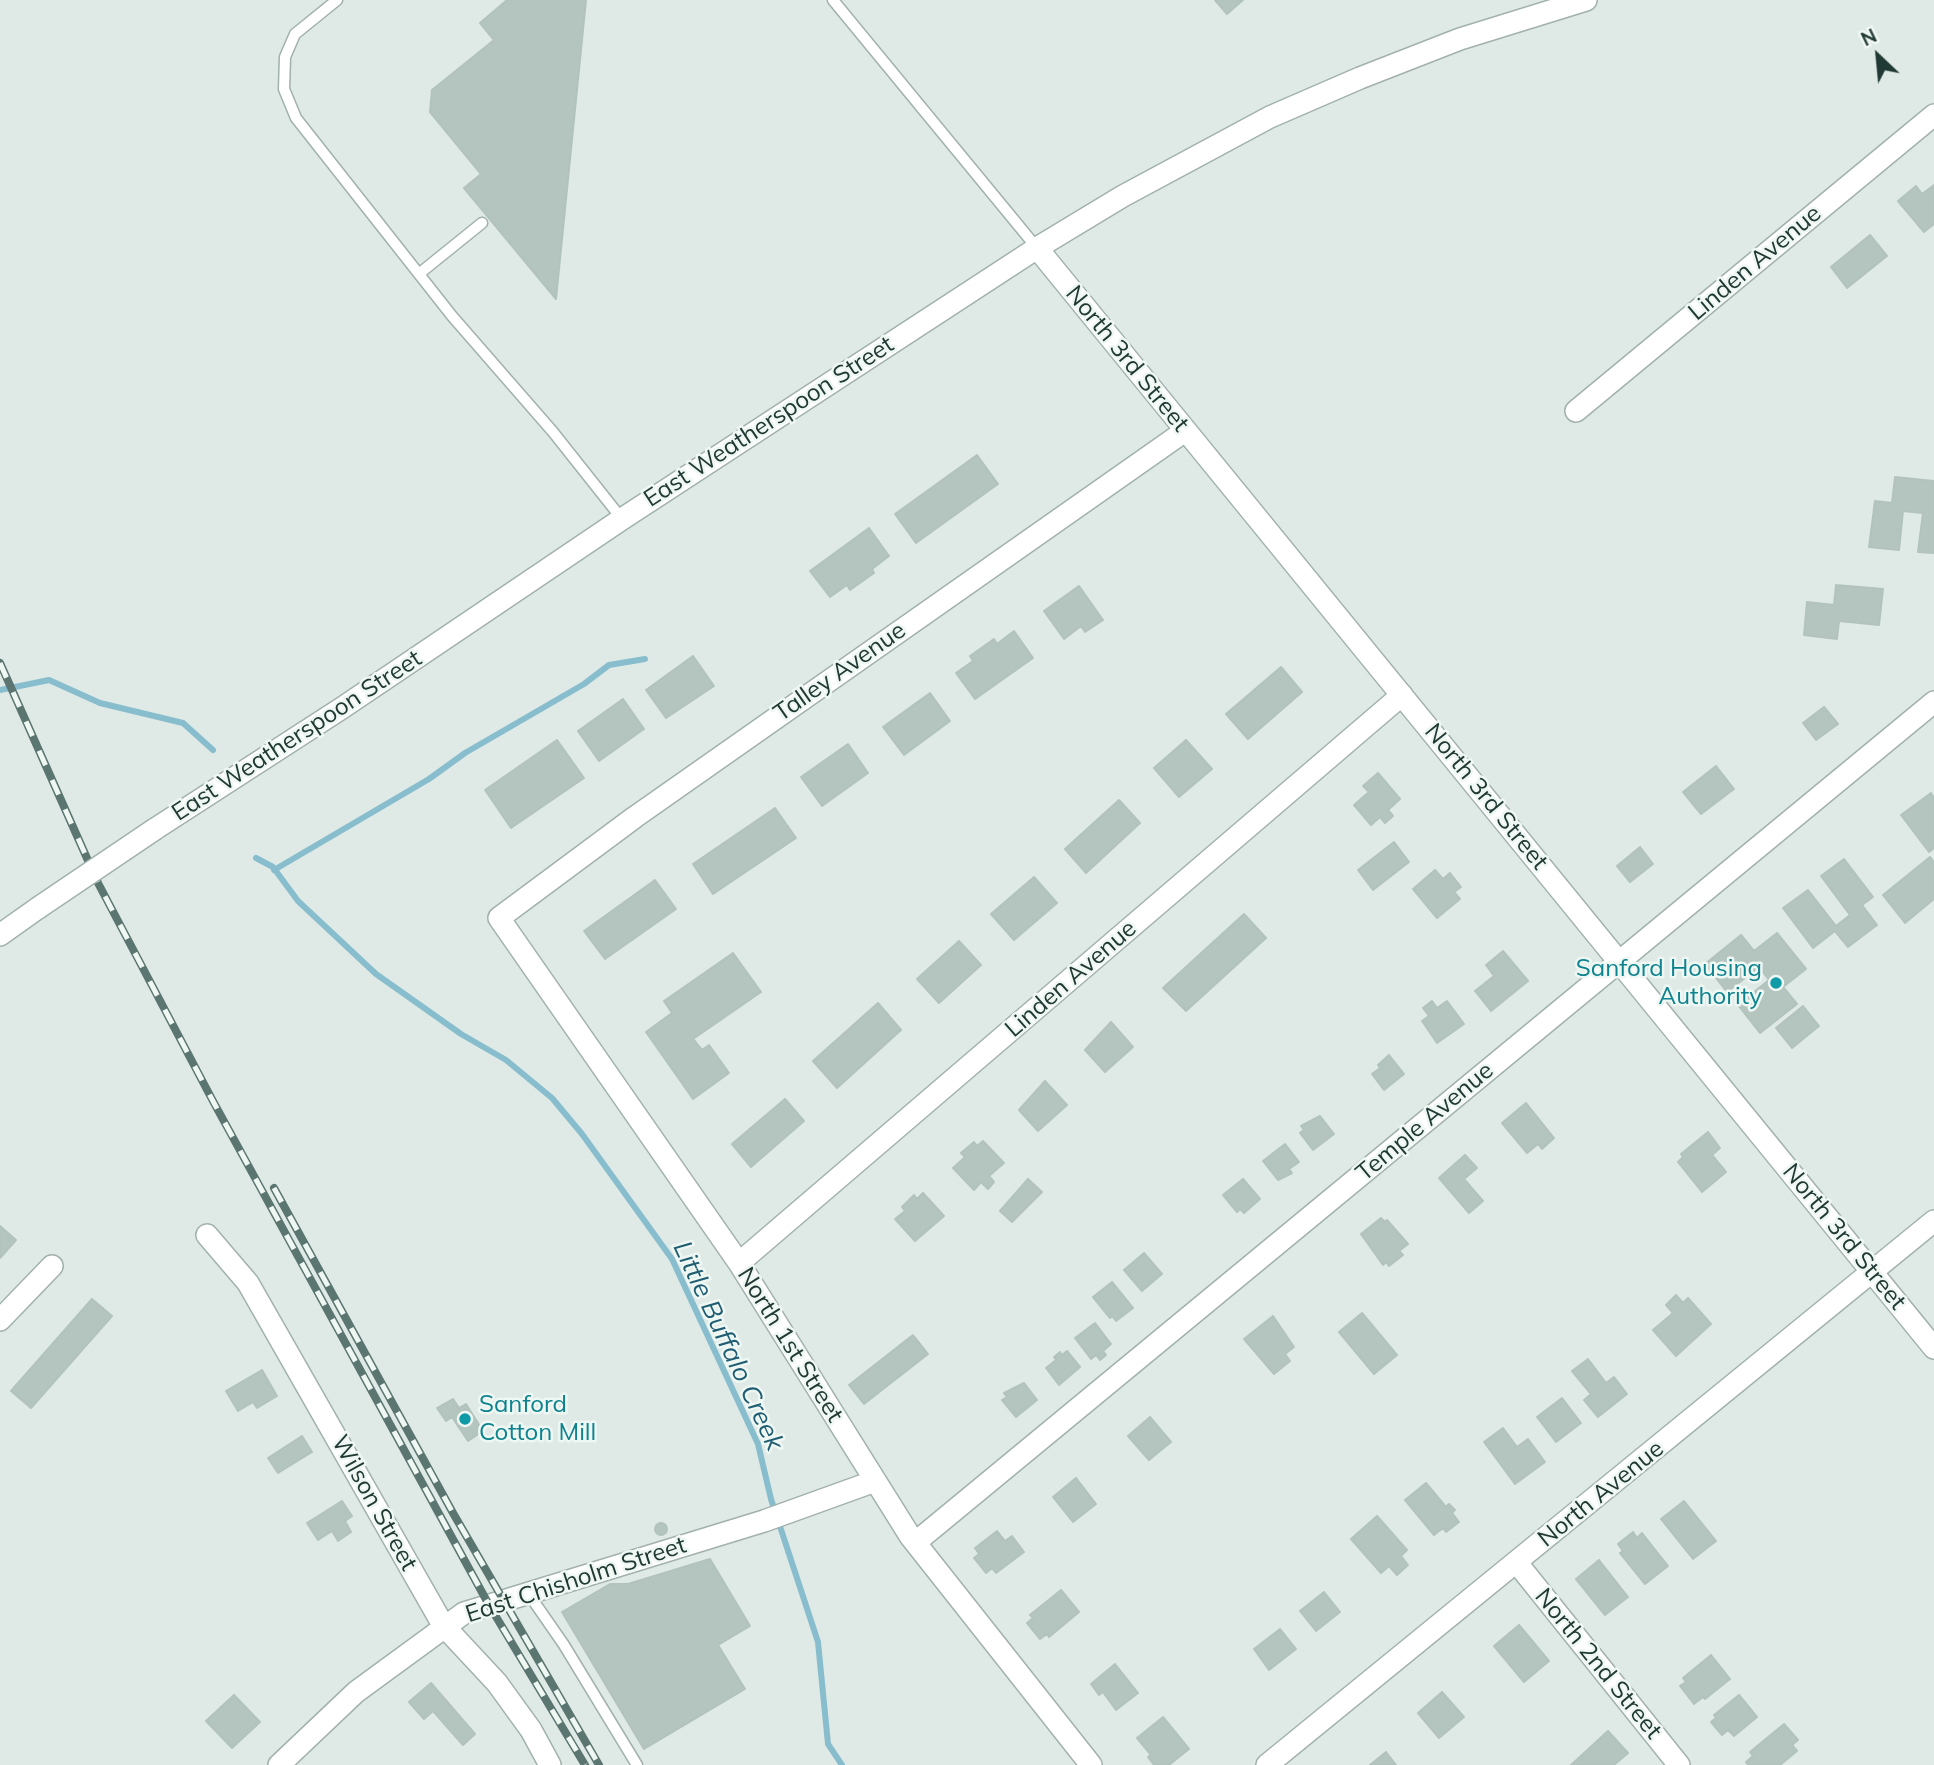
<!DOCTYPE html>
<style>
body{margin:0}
#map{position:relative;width:1934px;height:1765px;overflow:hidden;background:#dfeae6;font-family:Mulish,sans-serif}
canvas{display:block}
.north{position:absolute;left:1843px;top:21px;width:70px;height:70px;-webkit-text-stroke:5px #eff7f3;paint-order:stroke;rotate:334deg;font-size:19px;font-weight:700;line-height:28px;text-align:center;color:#213934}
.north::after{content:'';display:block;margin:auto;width:24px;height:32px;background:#213934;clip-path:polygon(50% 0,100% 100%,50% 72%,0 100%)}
</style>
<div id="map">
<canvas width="1934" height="1765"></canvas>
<div class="north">N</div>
</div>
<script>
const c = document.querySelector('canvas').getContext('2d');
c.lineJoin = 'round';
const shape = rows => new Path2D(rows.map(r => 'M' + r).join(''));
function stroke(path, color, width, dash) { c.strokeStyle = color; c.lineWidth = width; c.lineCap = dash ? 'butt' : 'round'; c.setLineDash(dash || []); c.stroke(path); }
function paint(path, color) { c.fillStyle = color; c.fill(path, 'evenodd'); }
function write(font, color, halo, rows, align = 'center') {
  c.font = font + ' Mulish,sans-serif'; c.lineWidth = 5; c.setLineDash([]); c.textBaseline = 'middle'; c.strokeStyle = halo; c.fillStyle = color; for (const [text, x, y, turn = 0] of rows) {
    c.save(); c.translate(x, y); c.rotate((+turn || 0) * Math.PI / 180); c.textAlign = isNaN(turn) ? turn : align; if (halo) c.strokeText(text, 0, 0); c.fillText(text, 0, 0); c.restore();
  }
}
const stream = shape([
 [0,690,49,680,100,703,183,723,213,750],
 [256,858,273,867,298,901,376,974,461,1034,506,1060,552,1098,582,1134,672,1259,758,1444,771,1499,818,1642,828,1744,842,1765],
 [274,870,429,779,465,753,584,684,609,665,645,659]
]);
const building = shape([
 [507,0,586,0,556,299,464,188,481,174,430,112,432,90,494,40,480,23,507,0],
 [1215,0,1243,0,1227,14,1215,0],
 [1934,185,1934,224,1924,232,1898,201,1916,186,1922,194,1934,185],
 [1870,235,1887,256,1847,288,1831,267,1870,235],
 [977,455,998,484,916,543,895,514,977,455],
 [1895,477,1934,481,1934,553,1918,552,1923,513,1903,511,1899,550,1869,547,1875,501,1892,503,1895,477],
 [869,528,889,556,872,569,874,573,850,590,847,585,830,597,810,571,869,528],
 [1836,585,1883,589,1879,625,1839,621,1837,639,1804,635,1807,602,1834,605,1836,585],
 [1079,586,1103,620,1085,632,1081,626,1064,639,1044,611,1079,586],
 [1014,631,1033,658,975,699,956,673,973,661,970,656,994,639,997,644,1014,631],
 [693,656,714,686,666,718,646,690,693,656],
 [1281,667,1302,692,1248,739,1226,714,1281,667],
 [930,693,950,721,904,755,883,727,930,693],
 [623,699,644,729,599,761,578,731,623,699],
 [1824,707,1838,724,1816,740,1803,723,1824,707],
 [557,740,584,778,511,828,485,790,557,740],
 [1186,740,1212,769,1179,797,1154,768,1186,740],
 [848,744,868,773,822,806,801,777,848,744],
 [1716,766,1734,789,1701,814,1683,792,1716,766],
 [1378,773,1400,799,1388,810,1393,816,1385,823,1380,817,1371,825,1354,805,1369,792,1363,786,1378,773],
 [1931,793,1934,798,1934,848,1929,852,1901,815,1931,793],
 [1119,800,1140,823,1086,873,1065,849,1119,800],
 [775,808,796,838,713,894,693,864,775,808],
 [1394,842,1409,862,1373,890,1358,870,1394,842],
 [1640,847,1653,864,1630,882,1617,866,1640,847],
 [1930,857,1934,862,1934,899,1905,923,1883,895,1930,857],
 [1844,859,1873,897,1862,905,1877,925,1848,947,1835,931,1813,948,1783,908,1808,890,1836,926,1850,915,1821,876,1844,859],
 [1435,870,1443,879,1450,873,1461,887,1454,892,1460,899,1437,918,1413,889,1435,870],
 [1034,877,1057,903,1014,940,991,914,1034,877],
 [655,880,676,909,605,959,584,931,655,880],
 [1244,914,1266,938,1186,1011,1163,988,1244,914],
 [1777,933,1806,969,1783,987,1797,1004,1760,1033,1738,1005,1769,980,1759,967,1727,992,1705,964,1741,935,1754,951,1777,933],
 [959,941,981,965,939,1003,917,979,959,941],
 [1503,951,1528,981,1491,1011,1475,991,1494,976,1486,965,1503,951],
 [733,953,761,992,693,1039,702,1050,709,1045,729,1073,693,1099,646,1032,672,1013,664,1001,733,953],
 [1432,1001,1437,1008,1447,1001,1464,1024,1437,1043,1422,1021,1429,1016,1423,1008,1432,1001],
 [878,1003,901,1030,837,1088,813,1061,878,1003],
 [1803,1006,1819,1026,1792,1048,1776,1028,1803,1006],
 [1111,1022,1133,1047,1105,1072,1085,1050,1111,1022],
 [1389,1055,1404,1074,1384,1090,1372,1074,1380,1068,1378,1065,1389,1055],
 [1045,1081,1067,1105,1038,1131,1019,1110,1045,1081],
 [785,1099,804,1121,751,1167,732,1144,785,1099],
 [1526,1103,1554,1138,1542,1149,1538,1144,1527,1153,1502,1123,1526,1103],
 [1320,1116,1334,1134,1313,1150,1300,1133,1304,1130,1301,1126,1320,1116],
 [1708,1132,1720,1148,1712,1155,1726,1172,1702,1192,1678,1162,1683,1157,1681,1154,1708,1132],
 [983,1141,1004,1163,989,1176,994,1182,988,1189,981,1182,974,1190,953,1168,965,1157,961,1153,974,1142,977,1146,983,1141],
 [1285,1144,1299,1162,1289,1169,1292,1173,1278,1180,1263,1161,1285,1144],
 [1465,1155,1477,1168,1464,1179,1483,1201,1469,1213,1439,1178,1465,1155],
 [1028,1179,1042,1192,1012,1222,1000,1211,1028,1179],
 [1243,1179,1260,1199,1244,1213,1240,1209,1237,1212,1223,1195,1243,1179],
 [923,1193,944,1216,915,1241,895,1219,905,1211,902,1207,914,1195,917,1199,923,1193],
 [1381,1218,1385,1222,1387,1220,1408,1244,1399,1251,1403,1255,1389,1266,1386,1262,1383,1265,1361,1234,1381,1218],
 [0,1226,16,1240,0,1258,0,1226],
 [1144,1253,1162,1274,1142,1291,1124,1270,1144,1253],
 [1112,1282,1133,1308,1116,1321,1112,1316,1110,1318,1093,1297,1112,1282],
 [1676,1295,1683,1303,1688,1298,1711,1324,1676,1356,1653,1330,1673,1313,1666,1305,1676,1295],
 [92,1299,112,1316,31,1408,11,1391,92,1299],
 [1362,1313,1397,1355,1374,1374,1339,1332,1362,1313],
 [1273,1316,1294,1347,1285,1354,1290,1361,1274,1374,1244,1339,1273,1316],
 [1095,1323,1111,1344,1103,1351,1106,1355,1100,1360,1096,1355,1091,1359,1075,1338,1095,1323],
 [913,1335,928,1354,864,1404,849,1385,913,1335],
 [1067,1351,1080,1367,1059,1385,1046,1368,1056,1360,1054,1357,1060,1352,1062,1355,1067,1351],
 [1588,1359,1606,1383,1614,1377,1627,1394,1598,1417,1584,1400,1591,1394,1572,1371,1588,1359],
 [262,1370,277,1396,257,1408,253,1402,238,1411,226,1391,262,1370],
 [1024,1383,1037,1400,1016,1417,1002,1400,1007,1397,1004,1393,1024,1383],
 [1562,1398,1581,1423,1556,1442,1537,1417,1562,1398],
 [453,1399,459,1408,466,1404,483,1431,468,1441,452,1417,446,1421,437,1408,453,1399],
 [1150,1417,1171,1442,1149,1460,1128,1436,1150,1417],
 [1503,1428,1517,1447,1528,1439,1545,1462,1515,1484,1484,1442,1503,1428],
 [302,1436,312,1452,278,1473,268,1458,302,1436],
 [1076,1478,1096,1504,1073,1522,1053,1497,1076,1478],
 [1426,1483,1446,1507,1449,1504,1455,1510,1452,1513,1459,1522,1446,1532,1443,1528,1434,1535,1405,1500,1426,1483],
 [342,1501,352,1516,345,1521,351,1532,338,1541,332,1531,318,1540,307,1523,342,1501],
 [1684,1501,1716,1541,1693,1559,1661,1519,1684,1501],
 [1377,1516,1407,1550,1401,1556,1408,1565,1397,1575,1389,1566,1381,1573,1351,1539,1377,1516],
 '655 1529a6 6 0 1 1 12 0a6 6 0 1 1-12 0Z',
 [997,1531,1005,1541,1012,1536,1024,1552,996,1573,992,1568,986,1573,974,1558,979,1554,975,1548,997,1531],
 [1633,1532,1637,1538,1642,1533,1668,1566,1645,1584,1620,1553,1623,1551,1618,1544,1633,1532],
 [710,1559,750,1626,718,1645,745,1689,644,1749,562,1612,610,1584,628,1584,710,1559],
 [1599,1560,1628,1597,1605,1615,1576,1579,1599,1560],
 [1061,1590,1079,1612,1049,1637,1047,1634,1040,1639,1027,1623,1033,1618,1030,1615,1061,1590],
 [1324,1592,1340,1612,1316,1631,1300,1611,1324,1592],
 [1519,1625,1549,1661,1524,1682,1494,1646,1519,1625],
 [1280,1629,1296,1649,1269,1670,1254,1649,1280,1629],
 [1711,1655,1730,1679,1705,1699,1703,1697,1694,1704,1680,1686,1686,1682,1683,1678,1711,1655],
 [1115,1664,1138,1693,1116,1710,1103,1692,1099,1695,1091,1684,1115,1664],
 [431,1683,475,1734,463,1745,433,1711,424,1719,409,1702,431,1683],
 [1442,1692,1464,1717,1439,1738,1418,1713,1442,1692],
 [234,1695,260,1722,232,1748,206,1721,234,1695],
 [1739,1695,1757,1717,1734,1736,1728,1730,1722,1735,1711,1722,1716,1718,1714,1715,1739,1695],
 [1163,1717,1189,1749,1169,1765,1154,1765,1148,1757,1151,1755,1137,1738,1163,1717],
 [1784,1724,1798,1740,1792,1745,1797,1751,1780,1765,1748,1765,1746,1762,1753,1756,1750,1752,1784,1724],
 [1608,1731,1628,1753,1614,1765,1571,1765,1608,1731],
 [1386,1752,1396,1765,1370,1765,1386,1752]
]);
const service = shape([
 [337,0,295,34,285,57,284,89,296,118,452,316,553,432,622,519],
 [833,0,1037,248],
 [420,273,482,223],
 [528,1593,564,1645,637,1765]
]);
const minor = shape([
 [1576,411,1934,115],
 [207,1235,248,1283,443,1625,497,1683,531,1730,550,1765],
 [739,1263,1402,695],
 [0,1320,52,1266],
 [916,1542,1934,702],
 [1517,1563,1679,1765],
 [279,1765,356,1692,464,1613,764,1521,875,1481],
 [1091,1765,910,1536,739,1263,499,918,635,817,1185,431],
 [1267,1765,1934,1221]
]);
const tertiary = shape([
 [1037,248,1934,1348],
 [155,829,342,708,622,519,1037,248,1123,196,1270,117,1360,78,1460,39,1586,0],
 [0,935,38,908]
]);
const rail = shape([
 [0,663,98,883,214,1103,489,1605,585,1765],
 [274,1188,453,1513,599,1765]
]);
const tertiaryBridge = shape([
 [38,908,155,829]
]);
const markers = [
 [1776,983,7,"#0f9aa8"],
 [465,1419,7,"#0f9aa8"]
];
const streetNames = [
 ["Linden Avenue",1755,263,-40],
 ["North 3rd Street",1127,359,51],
 ["East Weatherspoon Street",769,422,-33],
 ["Talley Avenue",840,672,-35],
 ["East Weatherspoon Street",297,736,-33],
 ["North 3rd Street",1486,797,51],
 ["Linden Avenue",1071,979,-41],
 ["Temple Avenue",1425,1122,-40],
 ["North 3rd Street",1844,1237,51],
 ["North 1st Street",790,1345,58],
 ["North Avenue",1601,1494,-39],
 ["Wilson Street",374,1503,61],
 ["East Chisholm Street",576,1580,-18],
 ["North 2nd Street",1598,1664,51]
];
const cultureNames = [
 ["Sanford Housing",1762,969],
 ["Authority",1762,997],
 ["Sanford",479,1405,"left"],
 ["Cotton Mill",479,1433,"left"]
];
const waterNames = [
 ["Little Buffalo Creek",728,1346,65]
];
stroke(stream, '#88bdce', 6);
paint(building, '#b4c4bf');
stroke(building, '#b2c3bd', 2);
stroke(service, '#a2b1ad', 13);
stroke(minor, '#a2b1ad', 24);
stroke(tertiary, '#a2b1ad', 24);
stroke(service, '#fff', 10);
stroke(minor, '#fff', 21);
stroke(tertiary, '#fff', 21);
stroke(rail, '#5b7570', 8);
stroke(rail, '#eff7f3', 5, [16]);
stroke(tertiaryBridge, '#a2b1ad', 24, []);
stroke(tertiaryBridge, '#fff', 21);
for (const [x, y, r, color] of markers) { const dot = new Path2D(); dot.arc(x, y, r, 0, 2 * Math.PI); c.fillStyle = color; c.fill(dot); stroke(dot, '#eff7f3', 2.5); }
write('24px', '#213934', '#eff7f3', streetNames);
write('24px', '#0d838f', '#eff7f3', cultureNames, 'right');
write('italic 26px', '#1e5d72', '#eff7f3', waterNames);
</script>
